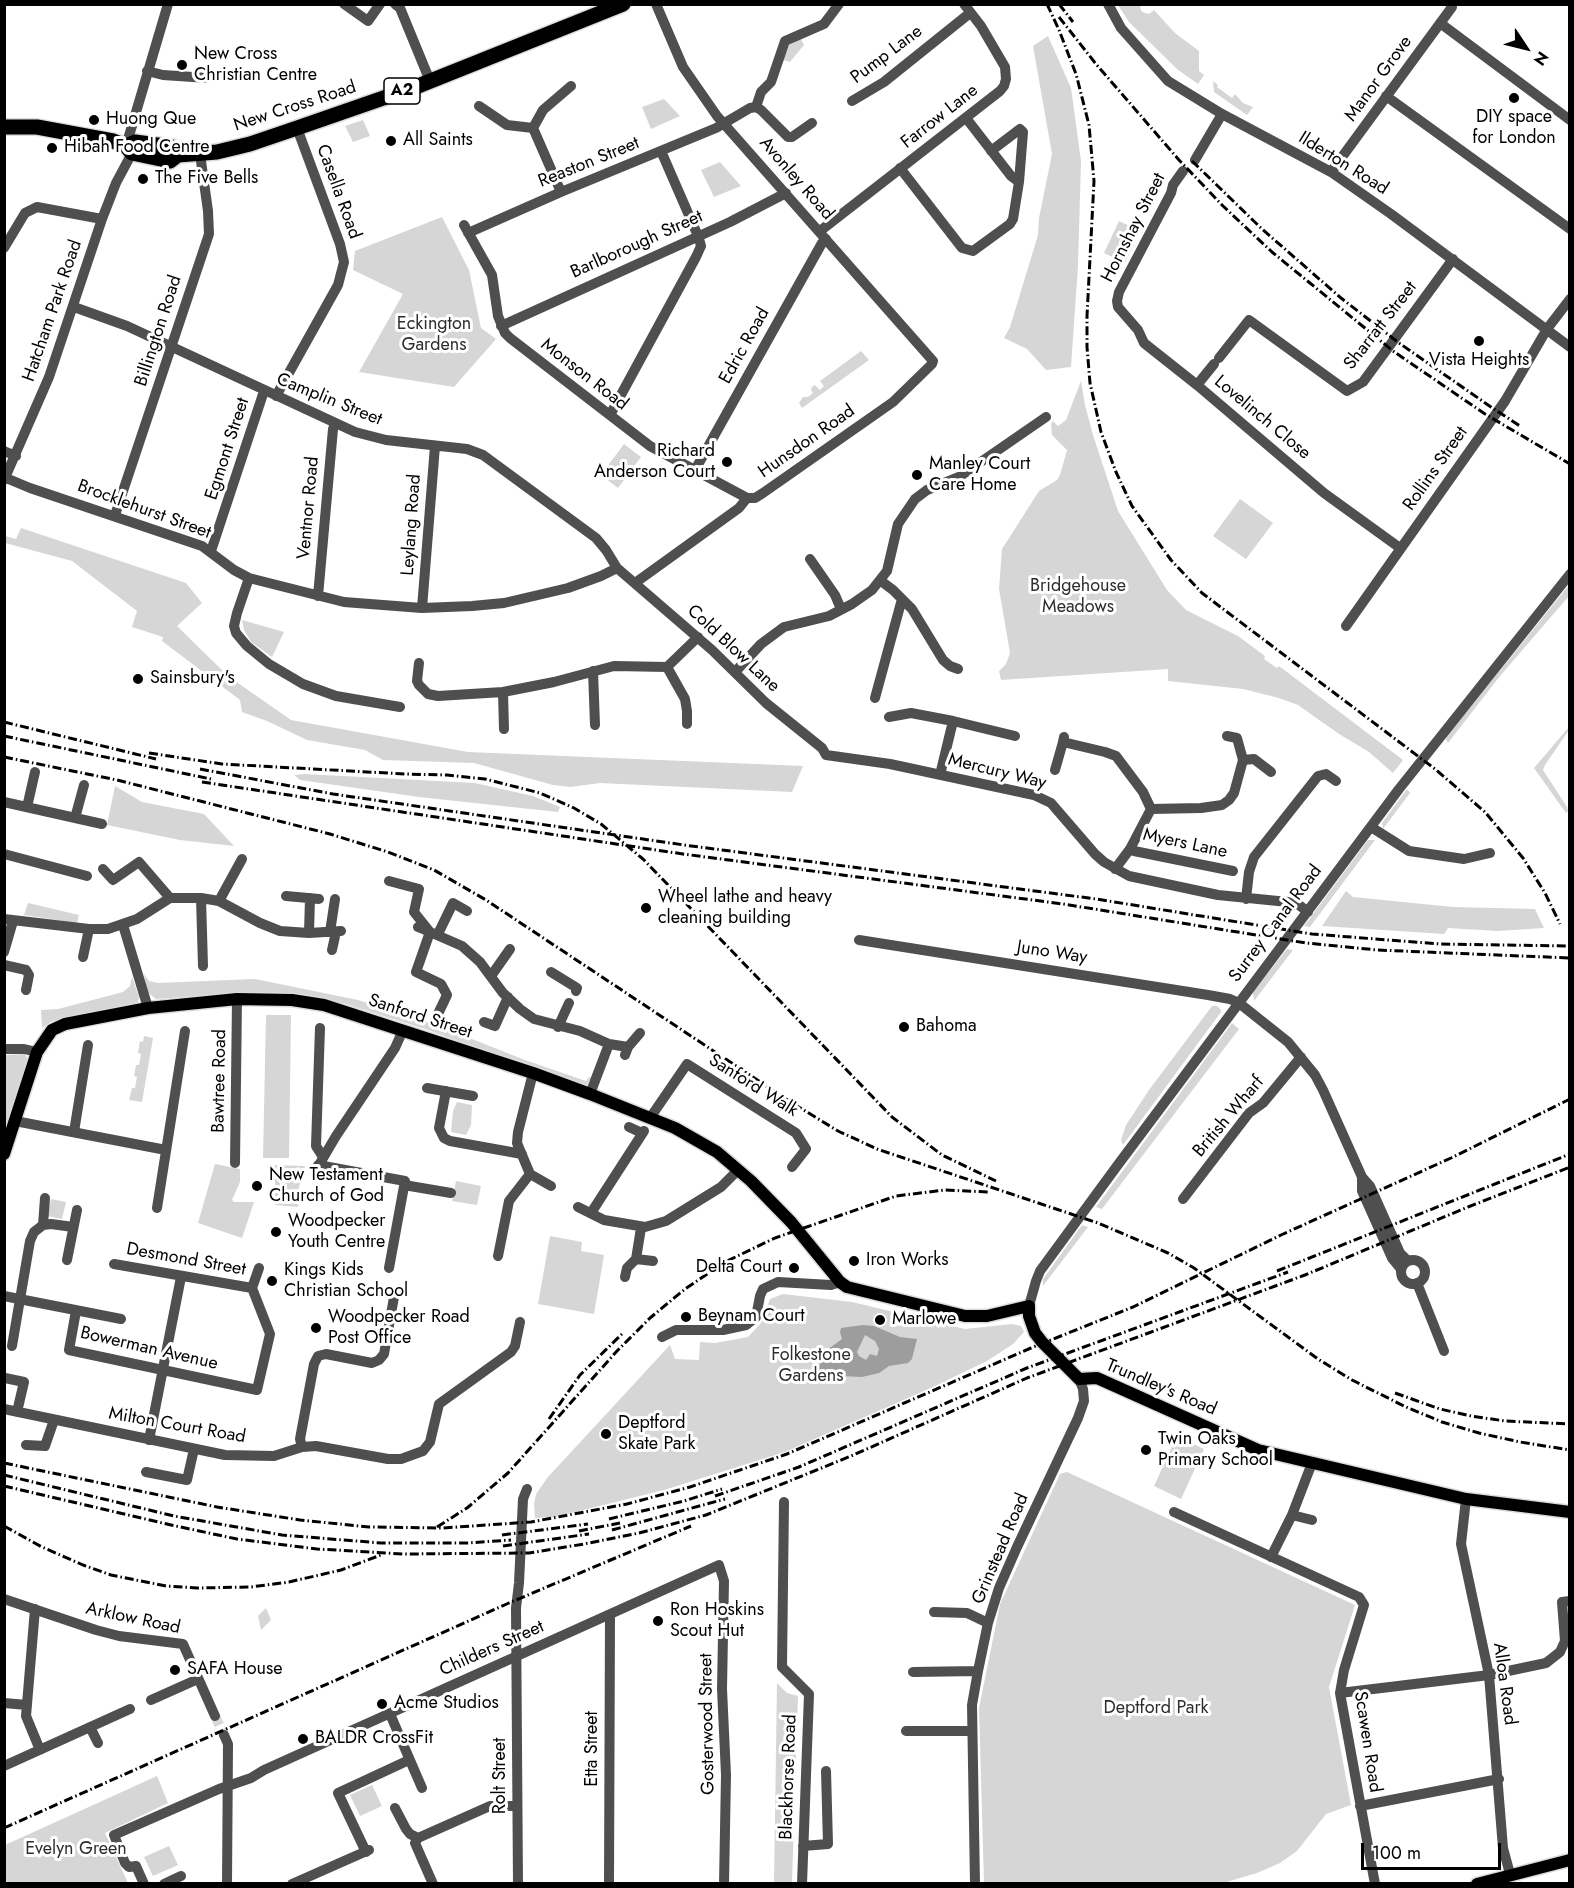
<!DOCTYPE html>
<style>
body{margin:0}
#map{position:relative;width:1574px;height:1888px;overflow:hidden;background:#fff;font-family:Jost,sans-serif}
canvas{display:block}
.frame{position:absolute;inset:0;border:6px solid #000;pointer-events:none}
.north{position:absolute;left:1496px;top:18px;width:60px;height:60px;-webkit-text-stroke:4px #fff;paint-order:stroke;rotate:125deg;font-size:16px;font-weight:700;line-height:24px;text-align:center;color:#000}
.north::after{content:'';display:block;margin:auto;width:21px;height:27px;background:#000;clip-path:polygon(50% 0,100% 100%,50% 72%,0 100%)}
.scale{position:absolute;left:1361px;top:1843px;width:140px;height:27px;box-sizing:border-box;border:3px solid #000;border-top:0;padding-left:8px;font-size:18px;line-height:21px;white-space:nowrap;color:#000;-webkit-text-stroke:4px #fff;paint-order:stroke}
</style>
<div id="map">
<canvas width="1574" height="1888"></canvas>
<div class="frame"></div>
<div class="north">N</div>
<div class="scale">100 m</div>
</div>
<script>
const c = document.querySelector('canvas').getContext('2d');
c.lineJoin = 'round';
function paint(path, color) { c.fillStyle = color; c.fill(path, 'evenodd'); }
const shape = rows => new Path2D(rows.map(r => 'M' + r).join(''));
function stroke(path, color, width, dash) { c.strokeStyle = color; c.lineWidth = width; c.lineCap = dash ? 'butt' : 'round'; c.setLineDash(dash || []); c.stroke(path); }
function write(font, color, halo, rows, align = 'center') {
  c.font = font + ' Jost,sans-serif'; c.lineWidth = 6; c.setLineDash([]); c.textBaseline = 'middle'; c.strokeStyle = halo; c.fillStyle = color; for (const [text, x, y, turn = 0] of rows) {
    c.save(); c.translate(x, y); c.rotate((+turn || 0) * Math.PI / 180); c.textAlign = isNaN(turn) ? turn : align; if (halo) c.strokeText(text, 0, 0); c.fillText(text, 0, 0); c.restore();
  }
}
const green = shape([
 [1118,5,1140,5,1141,11,1145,13,1149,14,1154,10,1175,33,1199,51,1199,71,1204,75,1198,84,1177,69,1129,22],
 [1048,36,1071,88,1081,161,1078,266,1071,367,1046,370,1027,349,1004,338,1010,327,1038,235,1039,218,1052,154,1033,46],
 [801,39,804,45,790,62,783,60,789,45],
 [1213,81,1218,85,1217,87,1232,98,1235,94,1243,103,1253,107,1247,115,1214,92],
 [664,99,680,116,651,129,642,107],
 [363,120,370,136,353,142,345,126],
 [720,162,741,186,714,197,701,170],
 [442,217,469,270,481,328,496,339,454,387,359,372,403,294,353,270,355,251],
 [1119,221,1140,231,1125,263,1104,253],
 [861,351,869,360,802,408,799,403,803,397,808,397,813,393,811,390,812,387,815,385,820,390,824,386,820,381],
 [1081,381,1085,405,1093,435,1118,511,1167,590,1186,610,1238,636,1265,656,1264,659,1277,668,1279,666,1403,760,1393,773,1369,752,1339,734,1298,705,1279,698,1243,689,1168,681,1168,669,1001,680,999,671,1006,664,1010,653,999,589,1002,549,1039,491,1057,480,1060,475,1067,450,1052,435,1051,424,1053,421,1058,426,1066,420],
 [624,444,641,457,618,488,601,475],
 [1240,499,1273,523,1246,559,1213,536],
 [21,528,186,583,202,603,177,626,228,676,291,720,468,752,803,766,792,792,600,783,571,787,553,785,474,763,383,760,365,750,307,740,267,721,242,712,240,700,162,641,163,637,132,627,137,611,72,561,5,543,5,536,16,539],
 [1569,585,1569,596,1500,676,1448,743,1446,740,1447,736],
 [242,620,284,632,272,657,251,642,244,630],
 [1569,727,1569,730,1545,765,1543,770,1567,807,1568,811,1566,813,1534,768],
 [305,774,475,783,533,796,560,807,558,812,419,797,300,780,294,775],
 [115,786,142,802,204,814,234,846,180,840,107,825],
 [1407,789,1410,793,1383,829,1382,823],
 [1368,840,1375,840,1310,927,1304,926],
 [1346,891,1353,897,1453,907,1535,909,1544,928,1497,931,1448,928,1444,934,1322,926],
 [28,903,79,915,77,923,24,915],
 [1287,949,1293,950,1254,1001,1253,992],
 [144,974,149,981,158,983,255,979,358,1000,439,1026,525,1060,586,1081,589,1077,591,1077,587,1085,582,1085,428,1030,346,1004,298,994,225,994,156,999,147,992],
 [132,977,139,997,138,1002,134,1006,52,1021,42,1028,41,1010,58,1009,123,992,130,986],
 [1212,1006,1217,1006,1221,1010,1221,1012,1123,1145,1121,1140,1126,1125,1149,1090],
 [266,1015,291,1015,289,1158,263,1158],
 [1232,1023,1239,1029,1102,1209,1096,1207],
 [144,1036,153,1038,142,1102,129,1100,132,1088,135,1088,137,1077,134,1076,136,1065,139,1065,141,1054,138,1053,140,1041,143,1042],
 [25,1054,28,1060,5,1128,5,1055],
 [457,1102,472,1105,471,1125,466,1135,451,1132,453,1111],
 [215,1164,240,1169,240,1182,232,1200,234,1202,254,1202,242,1238,198,1223],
 [275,1165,305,1166,299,1187,298,1207,275,1205],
 [456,1181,481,1186,477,1205,452,1201],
 [51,1199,66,1202,62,1219,47,1216],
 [1082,1225,1088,1227,1043,1286,1043,1279],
 [550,1236,582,1242,581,1251,604,1255,594,1314,538,1304],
 [783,1294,852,1302,965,1329,1012,1324,1021,1326,1024,1332,1013,1344,987,1361,933,1387,785,1452,664,1490,555,1517,535,1518,534,1504,536,1494,548,1477,670,1345,675,1359,699,1360,700,1342,715,1343,748,1337,761,1323,770,1299],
 [1177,1436,1204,1449,1181,1499,1154,1486],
 [1067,1472,1355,1605,1329,1687,1351,1805,1326,1814,1297,1851,1280,1863,1257,1873,1223,1883,984,1883,979,1708,1000,1604,1060,1474],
 [266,1608,271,1620,261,1630,258,1616],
 [777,1683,787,1693,798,1696,792,1883,774,1883],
 [157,1776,168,1803,105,1833,128,1883,5,1883,5,1845],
 [372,1785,382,1806,360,1816,350,1795],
 [169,1846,178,1865,153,1876,144,1857]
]);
const water = shape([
 [863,1325,874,1326,900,1337,917,1339,912,1359,908,1363,889,1366,879,1373,862,1377,839,1376,826,1378,821,1376,819,1373,819,1366,827,1350,842,1339,840,1332,841,1328],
 [865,1335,875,1341,879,1349,877,1356,870,1354,866,1360,859,1356,857,1352]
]);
const minorTunnel = shape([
 [215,1716,224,1735]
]);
const minor = shape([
 [344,4,368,21,380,4],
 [395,4,400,8,430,81],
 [1108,4,1121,28,1168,81,1222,114,1331,172,1391,214,1570,347],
 [1440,23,1570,120],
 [147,71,163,75,208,78],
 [1386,96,1570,229],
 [852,101,884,82,970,13],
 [479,106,507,125,533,128,561,192],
 [756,107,761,92,771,82,785,41,824,24,839,4],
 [966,118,1011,176,1019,182],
 [533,128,543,110,571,86],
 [126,146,168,4],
 [661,151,698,236],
 [1195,160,1222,114],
 [900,168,962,248,973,251,1010,224,1013,219,1019,182,1023,132,1020,129,991,151],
 [1183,171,1173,185,1171,193,1119,292,1117,301,1118,307,1138,330,1144,343,1197,385,1324,493,1400,548],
 [1331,172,1452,7,1452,4],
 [464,225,492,275,498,316,505,333,510,338,650,446,747,498,755,498,763,493,893,402,932,364,933,361,717,116,683,67,656,4],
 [820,231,1000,91,1004,86,1006,79,1005,67,981,26,964,4],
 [468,233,561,192,716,128,750,108,756,107,761,110,788,137,792,137,812,123],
 [4,248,25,213,37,207,102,219],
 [74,307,127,326,355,432,386,440,467,449,483,455,596,538,606,550,617,568,712,650,766,703,822,748,826,755,890,764,1034,795,1051,803,1095,854,1104,862,1129,876,1218,895,1288,902,1299,905,1308,912],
 [501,326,730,222,786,193],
 [1219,358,1249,320,1347,391,1363,382,1453,259],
 [1197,385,1214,364],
 [276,396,338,285,344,262,340,244,297,128],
 [610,415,696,257,701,246,698,235],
 [4,451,16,456],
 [695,470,822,243,826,239],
 [6,478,30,488,202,546,234,570,249,578,344,602,422,608,472,606,504,603,568,588,601,576,617,568],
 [4,480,49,377,102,219,116,183,132,153],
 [115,515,209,234,208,211,200,154],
 [211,551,264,391],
 [810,559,835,595,841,609],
 [249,578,237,613,234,626,236,633,247,646,269,664,303,684,336,696,400,707],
 [881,581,893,590,912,609,943,660,950,666,958,669],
 [635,583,739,508,747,498],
 [318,596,333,429,335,424],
 [422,608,435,446],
 [1346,626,1505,401,1547,329,1570,299],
 [419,663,417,681,419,685,428,694,438,696,503,692,554,682,614,666,667,667,685,699,687,711,687,724],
 [667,667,698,637],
 [593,671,595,725],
 [735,672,761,644,784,627,829,616,852,604,872,590,887,571,898,524,915,499,927,490,959,477,1046,417],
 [503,692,504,729],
 [875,698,902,599],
 [889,717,911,713,953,721],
 [1227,736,1237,738,1243,760],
 [1064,737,1063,742,1105,752,1116,756,1143,792,1151,809],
 [1055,770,1063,742],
 [940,775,953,721,1015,736],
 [4,802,102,824],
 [27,807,35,772],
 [1151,809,1201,808,1222,805,1229,800,1234,793,1243,760,1254,759,1271,772],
 [75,818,84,785],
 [1371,827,1409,851,1464,859,1490,853],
 [1130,849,1134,851,1233,871],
 [4,854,87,876],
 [103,869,113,880,139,862,170,898],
 [1115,869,1130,849,1151,809],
 [389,881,419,889,414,912,430,932,418,927],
 [286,896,319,899],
 [201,898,203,966],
 [1246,899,1249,872,1254,857,1318,776,1326,774,1336,781],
 [219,901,242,859],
 [4,919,89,929,108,929,137,919,170,898,201,898,219,901,260,923,280,931,309,933,341,931],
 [123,925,148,1008],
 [330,932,335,899],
 [309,933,310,898],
 [438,934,453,903,467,911],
 [859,940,1208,995,1230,999,1239,1003,1288,1042,1315,1075,1323,1090,1362,1177,1370,1186,1400,1253,1408,1261],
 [332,950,336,932],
 [4,952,13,921],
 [83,957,89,929],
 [4,965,26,970,29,975,26,990],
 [551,972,577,988,576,991],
 [491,976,510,949],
 [436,1018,447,995,441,984,416,972,430,932,462,946,480,962,503,993,520,1009,534,1019,580,1031,609,1044,628,1047],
 [484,1022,495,1026,508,997],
 [558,1027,569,1003],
 [320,1028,316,1146,323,1157],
 [4,1049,24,1049,37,1052],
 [625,1055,628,1047,640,1033],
 [533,1073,518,1132,517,1143,530,1174,551,1186],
 [427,1088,473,1096],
 [446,1091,439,1128,444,1138,450,1141,522,1154],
 [590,1094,609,1044],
 [650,1118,687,1064,796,1133,806,1149,792,1167],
 [15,1121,166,1150],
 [629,1127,642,1133],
 [74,1132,88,1045],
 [235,1163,237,999],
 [318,1165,405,1181,389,1268],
 [316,1170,336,1136,395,1048,403,1030],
 [1362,1177,1362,1191,1392,1258,1401,1269],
 [404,1185,451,1193],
 [1183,1199,1249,1113,1263,1103,1301,1057],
 [578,1207,604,1220,645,1227,666,1221,679,1213,721,1187,738,1170],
 [157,1208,185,1031],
 [591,1213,644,1131],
 [43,1225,45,1198],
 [498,1256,509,1201,530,1174],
 [636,1259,641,1228],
 '1401 1272a12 12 0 1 1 24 0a12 12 0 1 1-24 0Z',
 [67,1260,77,1210],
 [114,1264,252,1288],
 [625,1277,627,1268,636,1259,653,1261],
 [1417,1283,1444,1351],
 [4,1296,121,1319],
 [1029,1306,1036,1281,1040,1271,1117,1166,1399,789,1570,574],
 [76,1311,69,1350,257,1390,270,1334,252,1288,259,1268],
 [662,1337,676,1330,723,1330,746,1325,756,1317,760,1296,763,1289,778,1282,831,1285,840,1282],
 [12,1346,30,1241,34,1232,43,1225,51,1224,73,1227],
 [5,1378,24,1382,17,1412],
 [4,1409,225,1455,274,1456,302,1447,316,1446,388,1459,401,1459,423,1451,430,1442,439,1404,511,1352,515,1346,520,1322],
 [149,1440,181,1277],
 [26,1445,45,1446,54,1420],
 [302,1447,300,1439,314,1364,318,1356,326,1354,372,1363,379,1360,384,1354,394,1297],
 [146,1472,187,1480,194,1449],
 [1466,1499,1461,1544,1489,1675,1503,1848,1510,1874],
 [784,1502,782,1667,809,1694,802,1884],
 [1174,1512,1359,1597,1364,1605,1344,1670,1340,1693,1375,1884],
 [1292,1515,1312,1520],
 [1271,1557,1292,1515,1312,1463],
 [4,1599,96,1630,119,1636,183,1644,215,1716],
 [35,1609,26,1716,40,1750],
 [934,1612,967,1613,988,1623],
 [913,1672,978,1671],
 [1340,1693,1489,1675,1546,1663,1560,1652,1565,1641,1562,1602,1570,1601],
 [151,1700,198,1679],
 [4,1703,27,1705],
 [390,1714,422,1788],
 [90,1727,98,1743],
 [906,1731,972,1731],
 [224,1735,228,1744,227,1884],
 [4,1766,130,1709],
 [1360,1806,1499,1779],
 [395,1808,406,1829,410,1834,418,1838],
 [803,1846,828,1844,826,1771],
 [366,1852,338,1793,409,1760],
 [144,1884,136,1866,129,1867,125,1863,114,1835,219,1789,251,1778,264,1770,719,1565,724,1581,722,1689,726,1775,724,1884],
 [164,1884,181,1876],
 [292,1884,369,1850],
 [433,1884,415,1843,418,1838,490,1806,517,1806],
 [518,1884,516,1608,519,1583,523,1499,527,1489],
 [609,1884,610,1615],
 [975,1884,972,1705,978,1671,988,1623,999,1588,1017,1547,1078,1418,1084,1401,1083,1389,1079,1379]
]);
const major = shape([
 [4,1154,37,1052,52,1030,65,1024,148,1008,237,999,292,1000,324,1005,533,1073,590,1094,675,1128,717,1152,751,1181,791,1222,840,1282,847,1287,965,1316,987,1316,1029,1306,1029,1316,1035,1333,1042,1342,1079,1379,1097,1378,1258,1450,1466,1499,1570,1512],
 [1477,1884,1570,1860]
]);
const highway = shape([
 [4,127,37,127,113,141,126,146,132,153,170,161,178,155,217,152,250,144,297,128,418,86,623,4],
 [126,146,135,142,172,147,178,155]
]);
const rail = shape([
 [1047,4,1059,30,1076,74,1089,125,1094,181,1087,316,1087,347,1090,383,1101,432,1116,472,1132,506,1171,560,1202,593,1435,769,1485,812,1523,858,1545,893,1560,924],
 [1059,4,1073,22],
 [1059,17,1096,64,1179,160,1223,206,1272,252,1393,351,1485,414,1570,464],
 [1192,161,1262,229,1341,298,1399,343,1491,407,1520,426],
 [4,722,156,759],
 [4,736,211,779],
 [149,753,222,764,405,774,447,775,485,779,540,793,574,808,601,824,643,859,892,1117,942,1155,996,1181],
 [4,757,117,780,330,834,388,852,434,870,486,900,789,1101,838,1131,877,1149,1098,1223,1168,1253,1194,1268,1318,1359,1352,1380,1406,1407,1442,1422,1479,1433,1520,1442,1570,1450],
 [200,769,333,794,684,845,1096,899,1312,934,1440,944,1570,946],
 [202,782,683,854,1063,904,1306,943,1377,950,1570,958],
 [1277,1271,1570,1154],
 [1395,1393,1440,1409,1471,1416,1505,1421,1570,1424],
 [549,1419,580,1375,623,1333],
 [4,1463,217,1507,300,1520,369,1527,443,1528,531,1522,627,1504,690,1487,787,1454,1031,1348,1133,1307,1281,1235,1451,1158,1570,1099],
 [4,1475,174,1516,282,1535,381,1543,467,1543,511,1540],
 [4,1486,171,1525,237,1539,317,1549,404,1554,529,1553,584,1544,639,1533,706,1515,851,1456,1027,1378,1305,1275,1468,1207,1570,1167],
 [715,1496,799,1467,1027,1368,1288,1272],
 [609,1519,684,1501,722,1489],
 [4,1526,42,1547,83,1565,111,1575,166,1586,197,1588,251,1587,289,1582,341,1570,381,1555],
 [437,1527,467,1508,508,1473,617,1351,650,1318,685,1289,725,1262,775,1238,896,1196,945,1190,988,1192],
 [612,1530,725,1499],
 [579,1531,620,1523],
 [502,1535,588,1524],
 [503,1546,589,1534],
 [4,1828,509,1603,691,1526]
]);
const markers = [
 [182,65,6,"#000"],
 [1514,98,6,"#000"],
 [94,120,6,"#000"],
 [391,141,6,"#000"],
 [52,148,6,"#000"],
 [143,179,6,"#000"],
 [1479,341,6,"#000"],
 [727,462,6,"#000"],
 [917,475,6,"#000"],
 [138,679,6,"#000"],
 [646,908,6,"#000"],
 [904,1027,6,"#000"],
 [257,1186,6,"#000"],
 [276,1232,6,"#000"],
 [854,1261,6,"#000"],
 [794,1268,6,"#000"],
 [272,1281,6,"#000"],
 [686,1317,6,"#000"],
 [880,1320,6,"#000"],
 [316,1328,6,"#000"],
 [606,1434,6,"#000"],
 [1146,1450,6,"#000"],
 [658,1621,6,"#000"],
 [175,1670,6,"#000"],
 [382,1704,6,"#000"],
 [303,1739,6,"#000"]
];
const shields = [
 [402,91,36]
];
const shieldNames = [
 ["A2",402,91]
];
const poiNames = [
 ["New Cross",194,55],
 ["Christian Centre",194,76],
 ["DIY space",1514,118,"center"],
 ["for London",1514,139,"center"],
 ["Huong Que",106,120],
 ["All Saints",403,141],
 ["Hibah Food Centre",64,148],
 ["The Five Bells",155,179],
 ["Vista Heights",1479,361,"center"],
 ["Richard",715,452,"right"],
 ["Anderson Court",715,473,"right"],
 ["Manley Court",929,465],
 ["Care Home",929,486],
 ["Sainsbury's",150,679],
 ["Wheel lathe and heavy",658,898],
 ["cleaning building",658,919],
 ["Bahoma",916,1027],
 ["New Testament",269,1176],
 ["Church of God",269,1197],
 ["Woodpecker",288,1222],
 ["Youth Centre",288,1243],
 ["Iron Works",866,1261],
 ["Delta Court",782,1268,"right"],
 ["Kings Kids",284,1271],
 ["Christian School",284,1292],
 ["Beynam Court",698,1317],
 ["Woodpecker Road",328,1318],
 ["Post Office",328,1339],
 ["Marlowe",892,1320],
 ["Deptford",618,1424],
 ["Skate Park",618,1445],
 ["Twin Oaks",1158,1440],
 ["Primary School",1158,1461],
 ["Ron Hoskins",670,1611],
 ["Scout Hut",670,1632],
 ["SAFA House",187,1670],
 ["Acme Studios",394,1704],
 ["BALDR CrossFit",315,1739]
];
const streetNames = [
 ["Pump Lane",887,55,-37],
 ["Manor Grove",1379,79,-54],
 ["New Cross Road",295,107,-18],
 ["Farrow Lane",940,117,-38],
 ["Reaston Street",589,163,-22],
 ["Ilderton Road",1343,164,32],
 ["Avonley Road",796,179,49],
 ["Casella Road",338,192,70],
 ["Hornshay Street",1134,228,-63],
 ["Barlborough Street",637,245,-24],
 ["Hatcham Park Road",53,311,-71],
 ["Sharratt Street",1381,326,-52],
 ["Billington Road",159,331,-72],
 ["Edric Road",745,346,-61],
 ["Monson Road",584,375,38],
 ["Camplin Street",329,400,22],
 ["Lovelinch Close",1262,418,40],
 ["Hunsdon Road",807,442,-35],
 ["Egmont Street",228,449,-72],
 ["Rollins Street",1436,469,-55],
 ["Ventnor Road",309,508,-85],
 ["Brocklehurst Street",144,510,20],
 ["Leylang Road",412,525,-86],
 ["Cold Blow Lane",733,649,43],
 ["Mercury Way",997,772,14],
 ["Myers Lane",1185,844,12],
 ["Surrey Canal Road",1276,924,-53],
 ["Juno Way",1052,953,9],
 ["Sanford Street",420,1017,18],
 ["Bawtree Road",220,1081,-89],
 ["Sanford Walk",753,1086,32],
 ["British Wharf",1229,1117,-50],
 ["Desmond Street",186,1260,10],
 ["Bowerman Avenue",149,1349,13],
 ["Trundley's Road",1161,1388,23],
 ["Milton Court Road",177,1426,10],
 ["Grinstead Road",1001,1549,-67],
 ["Arklow Road",133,1619,12],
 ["Childers Street",492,1649,-24],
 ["Alloa Road",1504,1684,82],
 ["Gosterwood Street",708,1724,-91],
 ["Scawen Road",1367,1742,81],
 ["Etta Street",593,1749,-90],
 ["Rolt Street",501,1776,-90],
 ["Blackhorse Road",789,1777,-88]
];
const parkNames = [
 ["Eckington",434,325],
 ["Gardens",434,346],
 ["Bridgehouse",1078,587],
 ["Meadows",1078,608],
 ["Folkestone",811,1356],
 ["Gardens",811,1377],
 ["Deptford Park",1156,1709],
 ["Evelyn Green",76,1850]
];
paint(green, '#d6d6d6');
paint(water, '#9d9d9d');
stroke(minorTunnel, '#d9d9d9', 10, [10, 5]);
stroke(major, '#dbdbdb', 15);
stroke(highway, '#dbdbdb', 18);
stroke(minor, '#4f4f4f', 10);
stroke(major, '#000', 12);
stroke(highway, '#000', 15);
stroke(rail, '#000', 3, [9, 3, 1.5, 3]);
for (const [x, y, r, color] of markers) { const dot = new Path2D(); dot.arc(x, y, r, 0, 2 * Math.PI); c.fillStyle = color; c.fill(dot); stroke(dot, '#fff', 2); }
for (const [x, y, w] of shields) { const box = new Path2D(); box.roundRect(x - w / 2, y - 13, w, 26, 4.5); c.fillStyle = '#fff'; c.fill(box); stroke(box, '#000', 1.5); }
write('bold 16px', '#000', null, shieldNames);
write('18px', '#000', '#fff', poiNames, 'left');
write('18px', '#000', '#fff', streetNames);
write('18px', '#2d2d2d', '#fff', parkNames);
</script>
